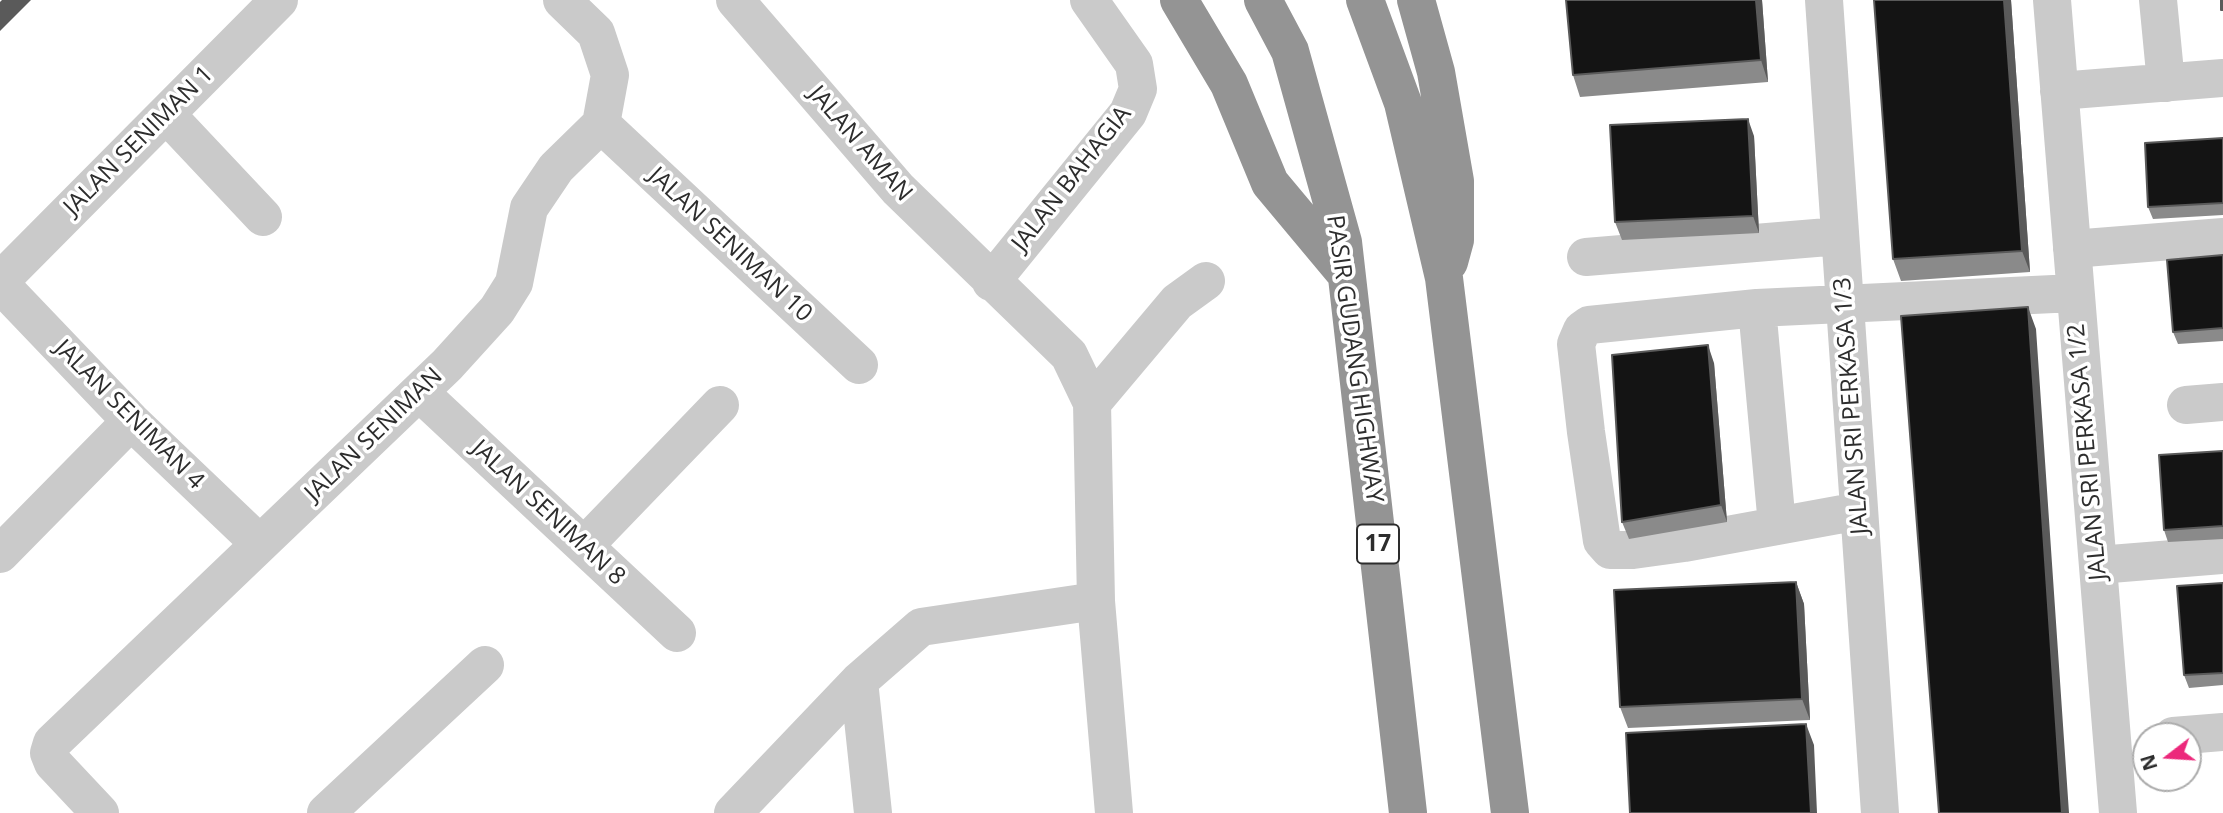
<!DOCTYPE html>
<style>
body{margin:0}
#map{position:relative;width:2223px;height:813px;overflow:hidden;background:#fff;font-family:"Open Sans",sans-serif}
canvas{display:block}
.north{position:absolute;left:2132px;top:722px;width:70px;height:70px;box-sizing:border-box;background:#fff;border:2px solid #ababab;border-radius:50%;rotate:253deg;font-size:19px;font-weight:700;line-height:28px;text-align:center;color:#2d2d2d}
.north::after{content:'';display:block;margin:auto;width:24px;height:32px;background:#ec287b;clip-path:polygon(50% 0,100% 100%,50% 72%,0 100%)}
</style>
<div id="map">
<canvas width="2223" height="813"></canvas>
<div class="north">N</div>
</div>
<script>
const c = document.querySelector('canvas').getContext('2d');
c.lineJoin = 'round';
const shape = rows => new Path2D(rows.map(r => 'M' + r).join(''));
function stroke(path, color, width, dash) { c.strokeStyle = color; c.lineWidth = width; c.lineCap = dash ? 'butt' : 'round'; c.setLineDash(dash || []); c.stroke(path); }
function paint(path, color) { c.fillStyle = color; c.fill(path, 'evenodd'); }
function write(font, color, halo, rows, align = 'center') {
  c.font = font + ' "Open Sans",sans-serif'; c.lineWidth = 7; c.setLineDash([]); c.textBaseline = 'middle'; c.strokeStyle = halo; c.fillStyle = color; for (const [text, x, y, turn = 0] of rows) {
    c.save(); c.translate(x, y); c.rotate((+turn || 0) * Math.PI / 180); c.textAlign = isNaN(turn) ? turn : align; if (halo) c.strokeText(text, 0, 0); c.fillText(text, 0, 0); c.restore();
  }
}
const minor = shape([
 [735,0,898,189,1069,355,1092,403,1096,601,1114,813],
 [1824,0,1880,813],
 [2052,0,2118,813],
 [2158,0,2166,83],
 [2059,91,2223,78],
 [166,114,263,217],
 [601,124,859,365],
 [2072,249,2223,237],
 [1586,257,1840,236],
 [0,281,279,0],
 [991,282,1128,113,1138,89,1134,64,1089,0],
 [0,284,131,421,260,544],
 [1757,308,1777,525],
 [419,392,677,633],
 [1092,403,1177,302,1206,281],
 [2186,405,2223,402],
 [1859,511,1684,543,1633,550,1610,550,1602,541,1586,432,1576,344,1582,330,1589,325,1757,308,2075,293],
 [584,546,720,405],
 [0,554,131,421],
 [2098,565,2223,555],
 [859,681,873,813],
 [2173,736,2223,732],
 [100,813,53,763,49,753,52,743,447,365,497,310,514,283,529,208,556,168,601,124,610,75,596,33,562,0],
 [326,813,485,665],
 [733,813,859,681,921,627,1096,601]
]);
const highway = shape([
 [1179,0,1229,84,1270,183,1346,274],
 [1263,0,1290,51,1343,242,1408,813],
 [1365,0,1403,103,1444,278,1510,813],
 [1416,0,1436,72,1455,181,1455,240,1449,262]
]);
const wall = shape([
 [1566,0,1762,0,1768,82,1580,97,1573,75],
 [2011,0,2030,272,1901,281,1893,259],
 [1754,136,1759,233,1622,240,1615,222],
 [2223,138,2223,215,2153,219,2148,207],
 [2223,255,2223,341,2178,344,2173,332],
 [1714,363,1727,522,1629,539,1622,522],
 [2223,451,2223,539,2168,542,2164,530],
 [1796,582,1804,604,1810,720,1628,728,1620,707],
 [2223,583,2223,685,2189,688,2184,675]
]);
const shadedWall = shape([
 [2,0,31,0,0,31,0,2],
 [1756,0,1762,0,1768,82,1761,60],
 [2004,0,2011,0,2030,272,2022,251],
 [1748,119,1754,136,1759,233,1753,216],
 [2028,307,2036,329,2069,813,2062,813],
 [1708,345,1714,363,1727,522,1721,505],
 [1796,582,1804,604,1810,720,1802,699],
 [1806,724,1814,745,1817,813,1811,813]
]);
const building = shape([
 [1566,0,1756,0,1761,60,1573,75,1566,0],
 [1874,0,2004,0,2022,251,1893,259,1874,0],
 [2221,0,2223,0,2223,10,2221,10,2221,0],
 [1748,119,1753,216,1615,222,1610,125,1748,119],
 [2223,138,2223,203,2148,207,2145,143,2223,138],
 [2223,255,2223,328,2173,332,2167,260,2223,255],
 [2028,307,2062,813,1939,813,1901,316,2028,307],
 [1708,345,1721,505,1622,522,1612,355,1708,345],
 [2223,451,2223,526,2164,530,2159,455,2223,451],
 [1796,582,1802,699,1620,707,1614,590,1796,582],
 [2223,583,2223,673,2184,675,2177,586,2223,583],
 [1806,724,1811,813,1630,813,1626,733,1806,724]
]);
const shields = [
 [1378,544,42]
];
const shieldNames = [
 ["17",1378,544]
];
const streetNames = [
 ["JALAN SENIMAN 1",139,141,-45],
 ["JALAN AMAN",860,144,49],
 ["JALAN BAHAGIA",1072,179,-52],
 ["JALAN SENIMAN 10",730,245,43],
 ["PASIR GUDANG HIGHWAY",1354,359,82],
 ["JALAN SRI PERKASA 1/3",1852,406,-94],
 ["JALAN SENIMAN 4",129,415,45],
 ["JALAN SENIMAN",374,435,-44],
 ["JALAN SRI PERKASA 1/2",2088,452,-95],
 ["JALAN SENIMAN 8",548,513,43]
];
stroke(minor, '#cacaca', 38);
stroke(highway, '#949494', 38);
paint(wall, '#8a8a8a');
paint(shadedWall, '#5a5a5a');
paint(building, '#141414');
stroke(building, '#5a5a5a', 2);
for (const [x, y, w] of shields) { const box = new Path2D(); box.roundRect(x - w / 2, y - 19.5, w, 39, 5); c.fillStyle = '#fff'; c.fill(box); stroke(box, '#2d2d2d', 2); }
write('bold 23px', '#2d2d2d', null, shieldNames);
write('24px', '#2d2d2d', '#fff', streetNames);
</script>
